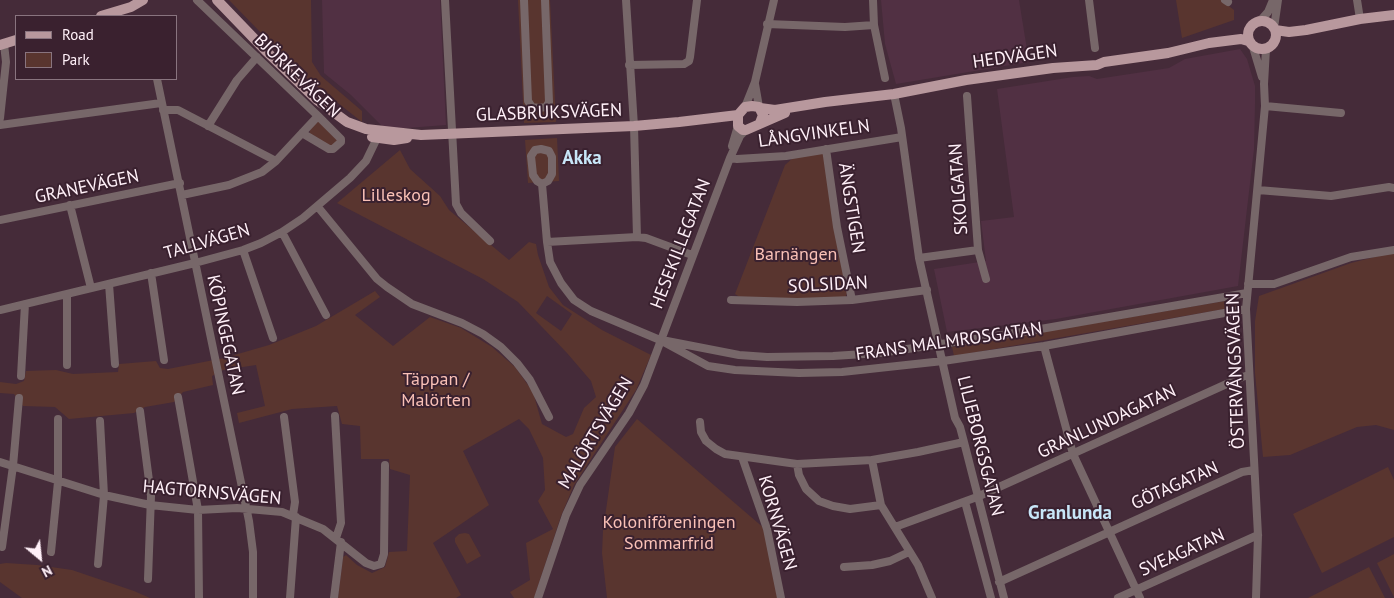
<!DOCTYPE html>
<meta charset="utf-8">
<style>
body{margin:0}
#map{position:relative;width:1394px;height:598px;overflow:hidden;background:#452b39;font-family:"PT Sans",sans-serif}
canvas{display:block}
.legend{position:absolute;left:15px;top:15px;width:162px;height:65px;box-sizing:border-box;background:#3a212f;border:1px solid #89747f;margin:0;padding:6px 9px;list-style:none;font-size:15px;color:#fff0f8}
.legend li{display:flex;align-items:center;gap:10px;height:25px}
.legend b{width:25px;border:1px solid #89747f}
.north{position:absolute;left:15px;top:533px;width:50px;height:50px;-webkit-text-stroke:4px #3a212f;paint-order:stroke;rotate:152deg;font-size:14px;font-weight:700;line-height:20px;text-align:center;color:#fff0f8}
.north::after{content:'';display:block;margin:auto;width:18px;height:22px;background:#fff0f8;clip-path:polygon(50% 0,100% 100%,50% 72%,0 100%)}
</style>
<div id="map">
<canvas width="1394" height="598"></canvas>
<ul class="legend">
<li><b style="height:6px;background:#b8989d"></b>Road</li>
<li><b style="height:14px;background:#59352f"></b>Park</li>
</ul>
<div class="north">N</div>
</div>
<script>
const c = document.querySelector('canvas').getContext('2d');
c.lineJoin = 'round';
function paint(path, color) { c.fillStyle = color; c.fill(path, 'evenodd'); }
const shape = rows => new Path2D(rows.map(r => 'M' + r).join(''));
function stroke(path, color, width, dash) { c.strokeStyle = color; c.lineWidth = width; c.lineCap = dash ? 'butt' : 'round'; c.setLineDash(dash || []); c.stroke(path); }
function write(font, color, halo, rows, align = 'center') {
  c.font = font + ' "PT Sans",sans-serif'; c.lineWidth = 4; c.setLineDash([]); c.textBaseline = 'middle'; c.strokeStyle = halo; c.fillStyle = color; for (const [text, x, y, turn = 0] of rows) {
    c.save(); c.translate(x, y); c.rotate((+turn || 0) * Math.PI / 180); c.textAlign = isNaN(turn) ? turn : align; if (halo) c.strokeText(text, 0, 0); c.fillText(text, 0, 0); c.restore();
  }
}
const built = shape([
 [322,0,440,0,446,125,394,129,382,126,351,95,324,73],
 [881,0,1019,0,1029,62,896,84,885,44],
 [1240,49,1247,59,1255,86,1255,104,1254,149,1238,286,1056,319,947,332,934,269,986,261,981,221,1014,217,997,89,1073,77,1089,76,1097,79,1169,68,1185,59]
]);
const green = shape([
 [229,0,311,0,312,62,321,76,362,111,362,122,300,73],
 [518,0,550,0,556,122,524,123],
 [1176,0,1221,0,1234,10,1234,20,1182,38],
 [318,121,337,139,338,141,331,147,310,135,310,128],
 [557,138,559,181,528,183,525,140],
 [400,150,410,169,440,196,449,210,509,260,529,242,536,244,538,255,549,287,563,305,602,330,651,355,636,390,574,485,561,516,534,598,514,598,510,592,530,580,526,543,553,529,538,501,545,490,543,458,529,429,519,419,463,451,489,505,433,543,461,595,456,598,338,598,343,557,346,555,357,565,372,573,385,567,389,552,407,551,410,475,390,469,389,459,361,459,360,426,342,424,337,406,292,409,239,423,237,413,265,406,256,365,223,370,212,376,213,385,183,392,174,402,145,407,134,413,69,419,55,407,23,406,14,394,0,393,0,382,16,384,24,381,26,371,56,370,73,374,118,372,119,364,156,361,160,368,168,369,224,358,269,345,316,326,375,291,380,297,355,315,393,346,430,317,461,328,492,347,515,367,533,392,542,424,566,437,573,434,584,408,596,397,591,381,567,353,518,302,483,279,337,203],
 [547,296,572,314,561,331,536,313],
 [821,152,824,155,847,293,845,298,741,298,735,294,785,165,794,157],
 [1394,252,1394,430,1376,425,1357,427,1290,455,1263,457,1255,373,1255,321,1259,296,1351,263],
 [1237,299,1236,307,954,356,952,347],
 [637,419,765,529,778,598,607,598,602,553,603,531,615,447],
 [1388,467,1394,480,1394,537,1322,573,1293,514],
 [465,533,469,534,481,556,467,564,455,542,455,538,459,534],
 [1394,554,1394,597,1377,563],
 [6,563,37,565,72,570,134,591,150,598,22,598,0,582,0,564],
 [1369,567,1385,598,1308,598]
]);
const minor = shape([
 [197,0,318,116,341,139,341,142,333,149,329,149,302,133],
 [445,0,456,204,461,213,490,241],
 [524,0,528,101,532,107,539,108,546,107,549,102,545,0],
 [626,0,634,126,637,237],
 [873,0,874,25,885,78],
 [1089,0,1095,48],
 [1225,0,1228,2],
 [1357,0,1360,19],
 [1260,21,1268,12,1273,0],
 [767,24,845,27,874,25],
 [1274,28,1278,0],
 [1253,47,1262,77],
 [629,65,684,64,689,61,690,57,697,0],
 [157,79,249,521,253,552,253,598],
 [755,84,759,107],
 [894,94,901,128,919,258,955,418,960,427,964,442,1004,598],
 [967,96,978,250,986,279],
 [1265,106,1341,113],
 [745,107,755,82,774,0],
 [163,110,178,110,276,161],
 [0,118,6,62,4,44],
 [0,125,161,103],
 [208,126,237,80,257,57],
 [732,146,738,126],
 [541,149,549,151,552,157,552,174,548,181,542,184,537,181,533,175,531,156,535,150,541,149],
 [826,149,837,227,852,300],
 [730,158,737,159,786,156,902,137],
 [542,184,547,242,550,262,561,283,574,300,591,311,660,340,708,366,735,370,799,373,842,372,897,366,943,361,1044,346,1246,309],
 [1258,190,1331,196,1389,187,1394,188],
 [182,195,229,185,262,172,276,161,318,116],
 [70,205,91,288],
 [318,207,377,279,387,287,412,304,462,323,483,334,501,347,517,363,530,380,549,417],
 [0,220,180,183],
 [282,232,326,315],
 [547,242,637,237,646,238,692,255],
 [243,250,273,338],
 [919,258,978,250],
 [151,273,164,360],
 [109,284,115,364],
 [1248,284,1274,284,1351,257,1394,250],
 [67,294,67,365],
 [731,300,797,302,852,300,927,290],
 [0,310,195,263,243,250,261,243,282,232,303,218,350,178,366,161,379,134],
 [667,341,739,355,767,357,833,356,880,353,1029,331,1247,293],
 [1044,346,1073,454,1140,598],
 [21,376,25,304],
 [178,397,198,510,199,598],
 [140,411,151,496,148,579],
 [335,416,341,523,336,538],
 [284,417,295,502,293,515],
 [700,422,701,432,706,441,716,449,725,454,797,464,872,460,918,452,964,442],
 [742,457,767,529,781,598],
 [872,460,881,505,918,565,932,598],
 [0,462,104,495,150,505,198,510,237,508,282,512,323,529,366,563,374,566,381,564,384,554,385,465],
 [797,464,799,475,806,489,819,501,833,506,850,509,881,505],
 [965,502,991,598],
 [895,527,977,497,1242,377,1249,375],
 [2,547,13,466,19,398],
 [51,552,58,482,58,419],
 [98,564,104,495,100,421],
 [844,567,872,565,890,561,909,552],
 [999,582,1242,472,1254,470],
 [290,598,296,517],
 [334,598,341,542],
 [538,598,566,515,580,485,629,413,644,385,730,158,740,136,746,130],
 [1118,598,1258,535],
 [1256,598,1258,535,1246,309,1265,106,1264,84,1266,49]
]);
const major = shape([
 [217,0,267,52,317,100,347,122,366,129,421,135,634,126,679,122,738,115],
 [101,16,131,7,143,0],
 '1248 35a14 14 0 1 1 28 0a14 14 0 1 1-28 0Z',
 [1275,30,1289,32,1306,30,1360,19,1394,15],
 [0,45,16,40],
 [760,108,775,110,825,102,894,94,966,80,1053,68,1097,65,1104,62,1168,53,1209,43,1241,39,1248,41],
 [760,123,763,115,759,107,752,106,745,107,738,115,738,126,743,130,746,130,785,113],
 [372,137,394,140,407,138]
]);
const streetNames = [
 ["HEDVÄGEN",1015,57,-8],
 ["BJÖRKEVÄGEN",297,76,44],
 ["GLASBRUKSVÄGEN",549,113,-2],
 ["LÅNGVINKELN",814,134,-8],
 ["GRANEVÄGEN",87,187,-12],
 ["SKOLGATAN",959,189,-94],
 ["ÄNGSTIGEN",851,208,81],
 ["TALLVÄGEN",207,242,-16],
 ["HESEKILLEGATAN",681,244,-69],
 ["SOLSIDAN",828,285,-3],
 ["KÖPINGEGATAN",225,335,78],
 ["FRANS MALMROSGATAN",949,342,-8],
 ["ÖSTERVÅNGSVÄGEN",1236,371,-92],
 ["GRANLUNDAGATAN",1107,422,-25],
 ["MALÖRTSVÄGEN",596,433,-59],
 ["LILJEBORGSGATAN",980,446,76],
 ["GÖTAGATAN",1175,486,-24],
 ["HAGTORNSVÄGEN",212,493,5],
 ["KORNVÄGEN",777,523,74],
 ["SVEAGATAN",1182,553,-24]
];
const parkNames = [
 ["Lilleskog",396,196],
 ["Barnängen",796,255],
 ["Täppan /",436,380],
 ["Malörten",436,401],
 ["Koloniföreningen",669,523],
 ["Sommarfrid",669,544]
];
const neighbourhoodNames = [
 ["Akka",582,159],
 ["Granlunda",1070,514]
];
paint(built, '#513043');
paint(green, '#59352f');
stroke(minor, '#776769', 8);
stroke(major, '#b8989d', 10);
write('18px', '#fff0f8', '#3a212f', streetNames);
write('18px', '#fac1b7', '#3a212f', parkNames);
write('bold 19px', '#c8e6f8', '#3a212f', neighbourhoodNames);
</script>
